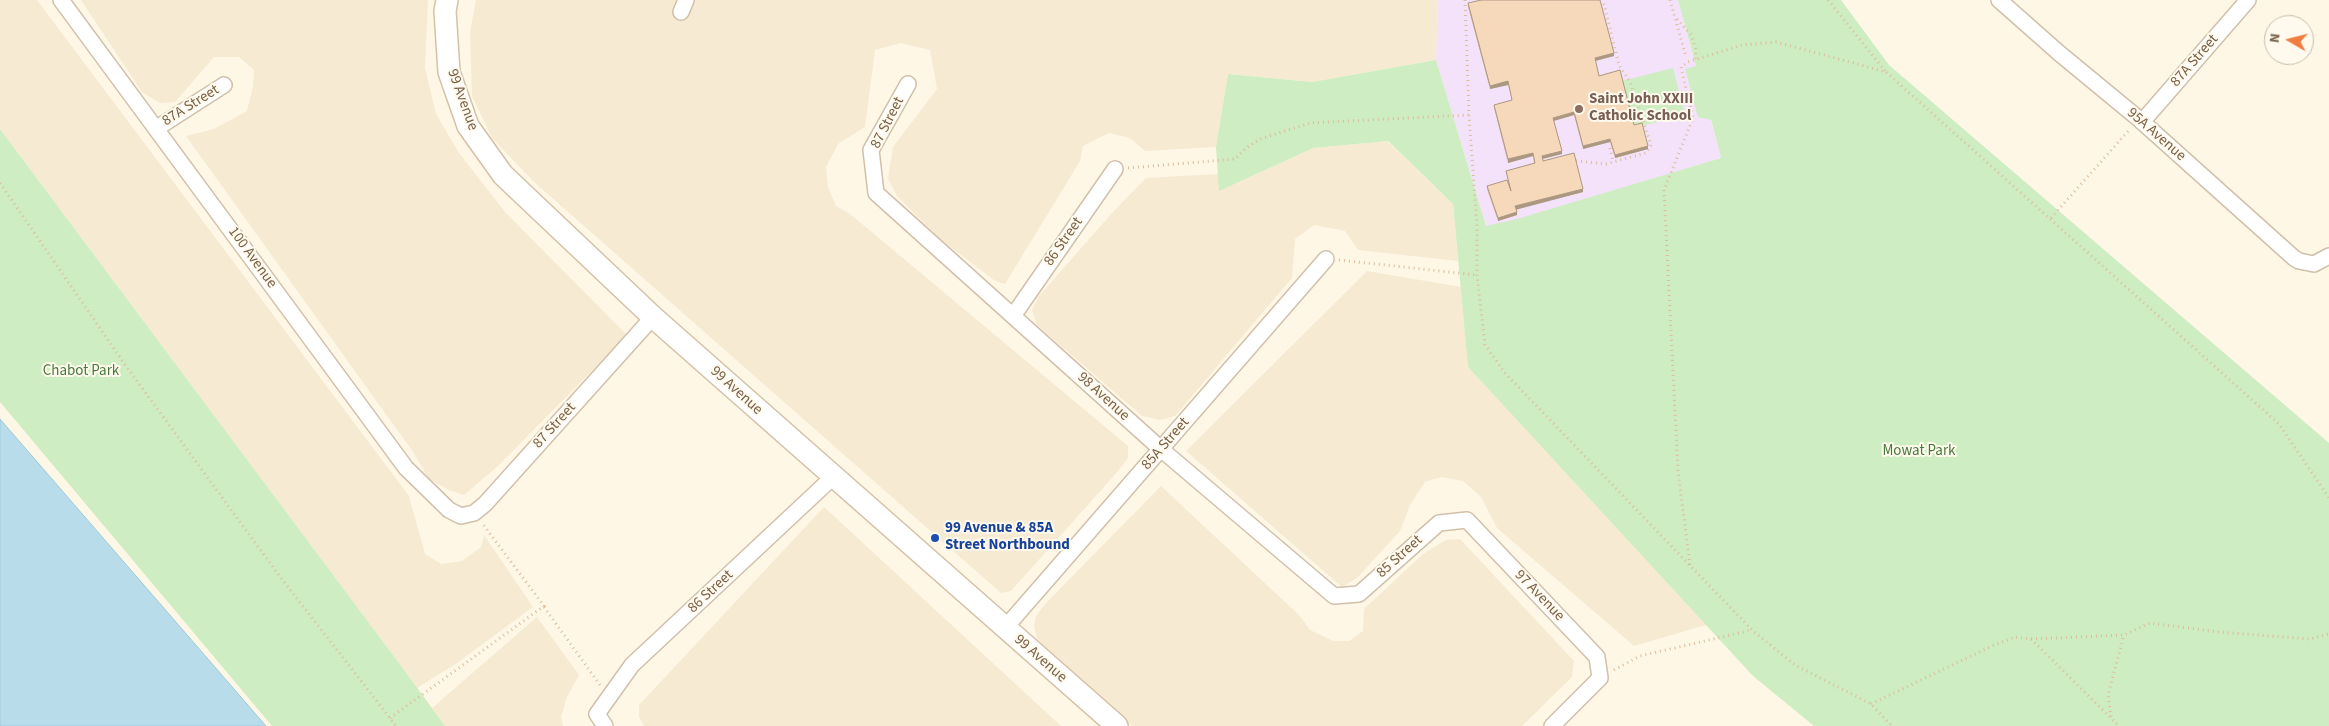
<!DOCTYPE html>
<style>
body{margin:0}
#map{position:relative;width:2329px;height:726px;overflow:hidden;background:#fef7e5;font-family:"Source Sans 3",sans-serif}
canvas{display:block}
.north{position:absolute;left:2264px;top:15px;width:50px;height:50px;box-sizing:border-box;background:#fffaed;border:1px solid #c9bcab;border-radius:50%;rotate:278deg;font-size:14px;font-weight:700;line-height:20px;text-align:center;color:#796048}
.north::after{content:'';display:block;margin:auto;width:18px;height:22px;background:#f17e41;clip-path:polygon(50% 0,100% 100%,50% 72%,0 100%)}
</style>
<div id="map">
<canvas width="2329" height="726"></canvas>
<div class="north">N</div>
</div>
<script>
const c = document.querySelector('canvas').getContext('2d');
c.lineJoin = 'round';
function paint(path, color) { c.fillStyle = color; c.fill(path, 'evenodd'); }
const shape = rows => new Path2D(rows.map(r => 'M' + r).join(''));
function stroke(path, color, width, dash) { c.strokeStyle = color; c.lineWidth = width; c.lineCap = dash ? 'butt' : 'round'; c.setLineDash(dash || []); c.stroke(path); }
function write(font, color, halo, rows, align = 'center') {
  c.font = font + ' "Source Sans 3",sans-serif'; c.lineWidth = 4; c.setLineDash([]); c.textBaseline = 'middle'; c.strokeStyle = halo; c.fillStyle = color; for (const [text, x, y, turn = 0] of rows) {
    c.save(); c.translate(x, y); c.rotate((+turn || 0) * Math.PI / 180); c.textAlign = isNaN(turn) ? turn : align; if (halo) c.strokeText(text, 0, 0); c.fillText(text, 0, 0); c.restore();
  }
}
const residential = shape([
 [0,0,37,0,409,496,425,554,441,564,462,561,481,547,484,535,533,607,457,663,417,688,0,129],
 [81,0,428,0,425,68,436,114,459,153,505,212,627,335,498,466,464,495,449,490,429,479,413,452,186,136,214,129,247,111,253,86,254,70,239,57,214,57,175,102,160,103,142,92],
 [476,0,1438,0,1436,60,1312,82,1228,74,1216,147,1145,151,1130,138,1109,133,1083,146,1080,161,1005,284,995,281,939,238,897,196,888,179,893,147,937,89,930,50,901,43,875,50,865,127,838,144,826,167,828,187,836,206,849,213,1128,446,1128,458,1119,470,1011,591,1001,593,534,182,492,138,472,96,470,32],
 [1387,141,1453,204,1458,261,1358,250,1345,231,1314,225,1295,239,1292,278,1175,416,1160,420,1142,416,1037,325,1032,310,1039,296,1112,213,1146,178,1218,174,1220,190,1313,148],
 [1367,271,1461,287,1468,367,1706,625,1634,646,1497,528,1481,497,1463,481,1441,477,1425,482,1410,505,1400,531,1357,578,1342,587,1186,451],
 [1161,486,1300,616,1310,630,1333,641,1349,641,1363,631,1364,609,1423,554,1446,540,1460,539,1574,661,1572,677,1522,726,1133,726,1039,645,1034,627,1036,616,1045,604],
 [824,507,1061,726,644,726,639,717,639,705],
 [537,617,579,675,567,697,561,717,563,726,445,726,432,708]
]);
const education = shape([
 [1438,0,1678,0,1721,158,1487,229,1436,60]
]);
const green = shape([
 [1678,0,1841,0,1889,65,2329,443,2329,726,1814,726,1753,676,1468,367,1453,204,1388,141,1313,148,1219,191,1216,147,1228,74,1312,82,1436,60,1486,226,1517,219,1721,158,1711,120,1698,117,1685,69,1696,66],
 [1673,68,1685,115,1634,128,1622,81],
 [0,129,407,674,445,726,272,726,0,402]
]);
const water = shape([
 [0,419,266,726,0,726,0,419]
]);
const path = shape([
 [1465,0,1469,115,1477,227,1477,275,1485,345,1504,372,1752,630,1795,665,1871,704,1892,726],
 [1670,0,1686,57],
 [1828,0,1886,72],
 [1677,19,1691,35,1696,49,1695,60],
 [1610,148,1613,162],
 [1576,161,1606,164,1613,162,1646,153,1651,145,1630,82,1619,65,1603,0],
 [1128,168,1235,159,1246,148,1260,139,1310,123,1469,115],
 [0,183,126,366,278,574,396,726],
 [2051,218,2130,129],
 [1339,260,1477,275],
 [1690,565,1678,471,1664,190,1693,118,1681,67,1688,62,1742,45,1776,42,1886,72,2279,424,2329,498],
 [544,607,600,685],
 [2031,639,2124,635,2150,623,2218,632,2310,639,2329,634],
 [1614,670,1640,656,1752,630],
 [1871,704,1992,646,2015,637,2031,639,2119,726],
 [2111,717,2108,695,2124,635],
 [390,718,544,606,482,523]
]);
const street = shape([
 [61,0,406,468,449,510,461,516,474,513,485,504,653,317],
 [1999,0,2059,53,2139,119,2294,258,2299,261,2314,264,2329,256],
 [681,12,686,0],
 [908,84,871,150,876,193,1162,450,1334,596,1359,594,1439,523,1467,520,1597,657,1600,678,1552,726],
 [2142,122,2248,0],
 [157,128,224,85],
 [1013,316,1115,169],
 [1005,628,1326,259],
 [605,726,597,714,632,665,833,477]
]);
const secondary = shape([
 [447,0,445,11,449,72,468,126,503,175,653,317,1117,726]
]);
const wall = shape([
 [1468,3,1614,56,1595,61,1599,76,1634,125,1648,149,1615,158,1610,142,1583,149,1574,115,1554,121,1562,154,1542,159,1543,161,1583,192,1516,209,1517,215,1498,221,1487,189,1487,186,1509,185,1506,171,1534,163,1533,156,1508,163,1494,108,1494,105,1512,100,1511,96,1508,85,1490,89,1468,7]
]);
const shadedWall = shape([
 [1614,53,1614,56,1595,61,1595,58],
 [1508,81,1508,85,1490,89,1490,86],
 [1574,112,1574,115,1553,121,1553,118],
 [1610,139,1610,142,1583,149,1583,146],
 [1648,146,1648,149,1615,158,1615,155],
 [1562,151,1562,154,1542,159,1542,156],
 [1533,153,1533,156,1508,163,1508,159],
 [1583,189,1583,192,1515,210,1515,206],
 [1517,212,1517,215,1498,221,1498,218]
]);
const building = shape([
 [1481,0,1600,0,1614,53,1595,58,1599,76,1620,70,1634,125,1642,123,1648,146,1615,155,1610,139,1583,146,1574,112,1553,118,1562,151,1542,156,1543,161,1574,153,1583,189,1515,206,1517,212,1498,218,1487,186,1507,180,1511,191,1506,171,1535,163,1533,153,1508,159,1494,105,1512,100,1508,81,1490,86,1468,3,1481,0]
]);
const markers = [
 [1579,109,5,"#8d6e63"],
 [935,538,5,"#1a4fb4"]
];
const streetNames = [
 ["87A Street",2195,61,-49],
 ["99 Avenue",462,100,70],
 ["87A Street",191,106,-32],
 ["87 Street",888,123,-63],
 ["95A Avenue",2156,135,41],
 ["86 Street",1064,242,-55],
 ["100 Avenue",252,258,54],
 ["99 Avenue",736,391,42],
 ["98 Avenue",1103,397,42],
 ["87 Street",555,426,-48],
 ["85A Street",1166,444,-49],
 ["85 Street",1400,557,-42],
 ["86 Street",711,592,-43],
 ["97 Avenue",1539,596,46],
 ["99 Avenue",1040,659,41]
];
const educationNames = [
 ["Saint John XXIII",1589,100],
 ["Catholic School",1589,117]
];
const parkNames = [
 ["Chabot Park",81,372],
 ["Mowat Park",1919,452]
];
const transitNames = [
 ["99 Avenue & 85A",945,529],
 ["Street Northbound",945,546]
];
paint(residential, '#f6ead3');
paint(education, '#f4e2fa');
paint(green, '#ceedc2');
paint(water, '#b8dce9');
stroke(water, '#9dcadc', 1);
stroke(street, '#d1c0aa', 18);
stroke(secondary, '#d4c1a7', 24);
stroke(path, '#dbbd9d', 3, [1, 4]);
stroke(street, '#fff', 15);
stroke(secondary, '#fff', 21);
paint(wall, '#d4bba0');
paint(shadedWall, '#ac9882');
paint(building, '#f6d9ba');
stroke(building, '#ac9882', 1);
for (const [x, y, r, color] of markers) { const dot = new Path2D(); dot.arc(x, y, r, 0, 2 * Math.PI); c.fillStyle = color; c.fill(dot); stroke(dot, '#fffaed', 2); }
write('15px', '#796048', '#fffaed', streetNames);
write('bold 15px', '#785e54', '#fffaed', educationNames, 'left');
write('15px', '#477a3c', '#fffaed', parkNames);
write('bold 15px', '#164399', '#fffaed', transitNames, 'left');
</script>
